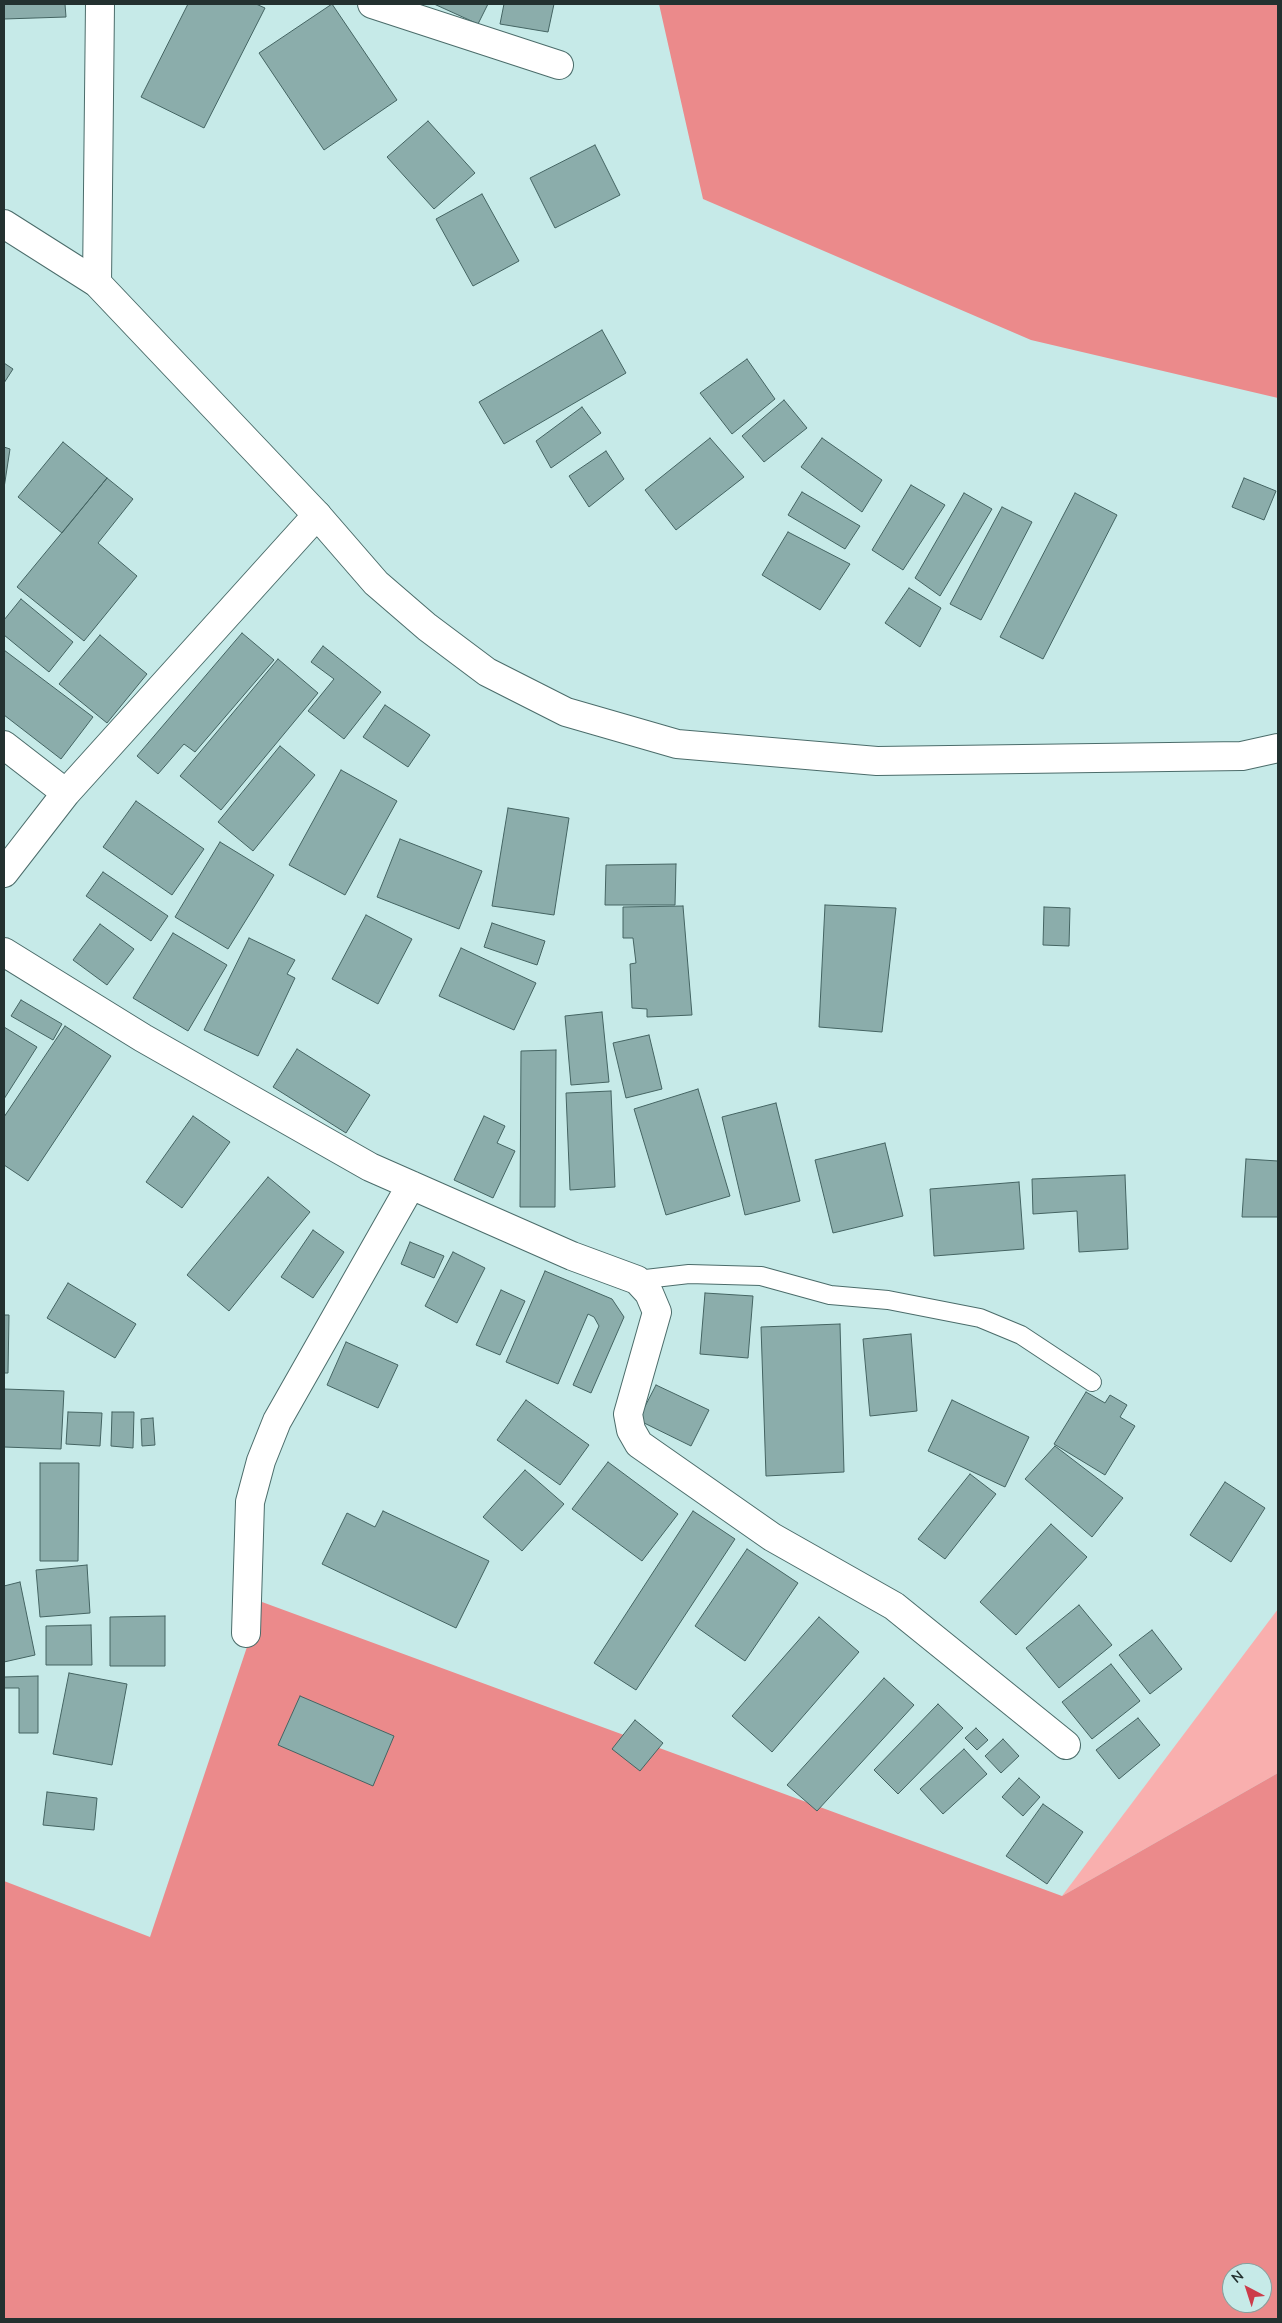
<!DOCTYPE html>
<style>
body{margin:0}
#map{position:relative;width:1282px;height:2323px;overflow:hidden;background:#c6eae8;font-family:"Nunito Sans",sans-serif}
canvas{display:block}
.frame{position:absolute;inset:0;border:5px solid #233130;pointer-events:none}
.north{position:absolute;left:1222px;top:2263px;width:50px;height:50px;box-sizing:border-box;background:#c6eae8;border:1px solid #85a09e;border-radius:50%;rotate:320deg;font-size:14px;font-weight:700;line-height:20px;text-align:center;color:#233130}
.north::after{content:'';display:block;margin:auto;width:18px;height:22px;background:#cc3c4a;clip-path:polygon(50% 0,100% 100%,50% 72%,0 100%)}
</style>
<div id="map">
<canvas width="1282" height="2323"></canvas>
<div class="frame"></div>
<div class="north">N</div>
</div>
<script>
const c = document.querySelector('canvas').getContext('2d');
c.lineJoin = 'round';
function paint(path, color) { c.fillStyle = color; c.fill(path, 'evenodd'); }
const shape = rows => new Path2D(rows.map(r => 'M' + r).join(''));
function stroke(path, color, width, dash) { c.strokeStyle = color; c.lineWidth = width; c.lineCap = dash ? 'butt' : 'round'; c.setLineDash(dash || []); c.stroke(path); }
const green = shape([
 [1278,1609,1278,1773,1062,1896]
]);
const forest = shape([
 [659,4,1278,4,1278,398,1031,340,703,199],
 [262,1602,1062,1896,1278,1773,1278,2319,4,2319,4,1881,150,1937],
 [1232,2273,1262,2273,1262,2303,1232,2303]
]);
const building = shape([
 [4,4,65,4,66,17,4,19,4,4],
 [188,4,256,4,265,8,204,128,141,97,188,4],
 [332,4,397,100,324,150,259,53,332,4],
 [434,4,488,4,478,24,434,4],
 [504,4,554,4,548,32,500,24,504,4],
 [428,121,475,173,434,209,387,157,428,121],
 [595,145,620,195,555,228,530,178,595,145],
 [482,194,519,261,473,286,436,219,482,194],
 [602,330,626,373,504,444,479,402,602,330],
 [747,359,775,399,732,434,700,393,747,359],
 [4,363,13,369,4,383,4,363],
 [784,400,807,428,764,462,742,436,784,400],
 [582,407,601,433,551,468,536,441,582,407],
 [710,438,744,477,676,530,645,490,710,438],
 [822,438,882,480,862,512,801,467,822,438],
 [63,442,107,478,62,533,18,497,63,442],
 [4,447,10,449,4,488,4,447],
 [606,451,624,479,589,507,569,476,606,451],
 [107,478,133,499,98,543,137,576,84,641,17,587,107,478],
 [1244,478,1276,491,1264,520,1232,507,1244,478],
 [911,485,945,505,903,570,872,550,911,485],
 [802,492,860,526,845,549,788,515,802,492],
 [964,493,992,509,940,596,915,578,964,493],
 [1075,493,1117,515,1043,659,1000,637,1075,493],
 [1002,507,1032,522,981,620,950,604,1002,507],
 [788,532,850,564,820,610,762,575,788,532],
 [909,588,941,608,920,647,885,623,909,588],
 [21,599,73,642,49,672,4,635,4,620,21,599],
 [242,633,274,660,195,752,184,744,158,774,137,756,242,633],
 [100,635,147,674,107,723,59,684,100,635],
 [323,646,381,692,344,739,308,711,334,679,311,662,323,646],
 [4,650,93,717,61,759,4,715,4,650],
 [278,659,318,693,221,810,180,776,278,659],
 [385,705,430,735,408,767,363,737,385,705],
 [280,746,315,775,253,851,218,822,280,746],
 [341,770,397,801,345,895,289,865,341,770],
 [136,801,204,849,172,895,103,847,136,801],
 [508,808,569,818,554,915,492,906,508,808],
 [400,839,482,871,459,929,377,897,400,839],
 [220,842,274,875,228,949,175,917,220,842],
 [676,864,675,905,605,905,606,865,676,864],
 [103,872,168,916,151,941,86,896,103,872],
 [825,905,896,908,882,1032,819,1027,825,905],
 [683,906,692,1015,647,1017,647,1009,632,1008,630,964,636,963,633,938,623,938,623,907,683,906],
 [1044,907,1070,908,1069,946,1043,945,1044,907],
 [366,915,412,939,378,1004,332,979,366,915],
 [492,923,545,941,537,965,484,947,492,923],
 [100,924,134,949,107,985,73,960,100,924],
 [173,933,227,965,188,1031,133,998,173,933],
 [249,938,295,960,287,974,295,978,258,1056,204,1030,249,938],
 [461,948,536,983,514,1030,439,996,461,948],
 [21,1000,62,1024,53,1040,11,1016,21,1000],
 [602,1012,609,1082,571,1085,565,1016,602,1012],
 [65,1026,111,1056,28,1181,4,1165,4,1117,65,1026],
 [4,1027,37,1047,4,1099,4,1027],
 [649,1035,662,1089,626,1098,613,1043,649,1035],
 [297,1049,370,1095,346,1133,273,1087,297,1049],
 [556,1050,555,1207,520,1207,521,1051,556,1050],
 [698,1089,730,1196,666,1215,634,1109,698,1089],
 [611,1091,615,1187,570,1190,566,1093,611,1091],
 [776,1103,800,1201,745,1215,722,1117,776,1103],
 [193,1116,230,1142,182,1208,146,1182,193,1116],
 [484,1116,505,1126,497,1143,515,1151,493,1198,454,1180,484,1116],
 [885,1143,903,1216,833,1233,815,1160,885,1143],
 [1246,1159,1278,1161,1278,1217,1242,1217,1246,1159],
 [1125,1175,1128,1249,1079,1252,1077,1211,1033,1214,1032,1179,1125,1175],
 [268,1177,310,1212,229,1311,187,1275,268,1177],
 [1019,1182,1024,1249,934,1256,930,1189,1019,1182],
 [313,1230,344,1252,313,1298,281,1277,313,1230],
 [410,1242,444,1256,434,1278,401,1264,410,1242],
 [453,1252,485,1268,457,1323,425,1306,453,1252],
 [545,1271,612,1299,624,1317,591,1393,573,1385,599,1326,594,1317,588,1314,558,1384,506,1362,545,1271],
 [68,1283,136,1324,115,1358,47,1318,68,1283],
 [501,1290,525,1301,500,1355,476,1345,501,1290],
 [705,1293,753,1296,748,1358,700,1354,705,1293],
 [4,1315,9,1315,8,1373,4,1373,4,1315],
 [840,1324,844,1472,766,1476,761,1327,840,1324],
 [911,1334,917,1411,870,1416,863,1339,911,1334],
 [346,1342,398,1365,378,1408,327,1385,346,1342],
 [656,1385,709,1410,691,1446,638,1420,656,1385],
 [4,1389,64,1391,61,1449,4,1447,4,1389],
 [1086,1392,1105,1403,1110,1395,1127,1405,1120,1417,1135,1426,1105,1475,1054,1444,1086,1392],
 [526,1400,589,1445,560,1485,497,1440,526,1400],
 [952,1400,1029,1437,1005,1487,928,1451,952,1400],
 [68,1412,102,1413,100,1446,66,1444,68,1412],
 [112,1412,134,1412,133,1448,111,1446,112,1412],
 [153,1418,155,1445,142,1446,141,1419,153,1418],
 [1055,1446,1123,1498,1092,1537,1025,1479,1055,1446],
 [608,1462,678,1514,642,1561,572,1509,608,1462],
 [40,1463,79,1463,78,1561,40,1561,40,1463],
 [525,1470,564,1504,522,1551,483,1517,525,1470],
 [970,1474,996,1494,945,1559,918,1539,970,1474],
 [1225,1482,1265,1508,1231,1562,1190,1535,1225,1482],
 [383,1511,489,1561,456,1628,322,1564,347,1513,375,1527,383,1511],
 [693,1511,735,1539,636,1690,594,1663,693,1511],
 [1051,1524,1087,1557,1016,1635,980,1602,1051,1524],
 [747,1549,798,1583,745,1661,695,1626,747,1549],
 [87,1565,90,1613,40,1617,36,1570,87,1565],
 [20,1582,35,1655,4,1662,4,1586,20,1582],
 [1079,1605,1112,1645,1059,1688,1026,1648,1079,1605],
 [165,1616,165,1666,110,1666,110,1617,165,1616],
 [819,1617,859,1652,772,1752,732,1716,819,1617],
 [91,1625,92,1665,46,1665,46,1626,91,1625],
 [1152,1630,1182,1669,1150,1694,1119,1655,1152,1630],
 [1111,1664,1140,1701,1092,1739,1062,1702,1111,1664],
 [69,1673,127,1684,112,1765,53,1754,69,1673],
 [38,1676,38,1733,19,1733,19,1688,4,1688,4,1677,38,1676],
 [884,1678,914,1705,817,1811,787,1785,884,1678],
 [300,1696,394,1736,373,1786,278,1745,300,1696],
 [938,1704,963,1728,898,1794,874,1770,938,1704],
 [1138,1718,1160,1745,1119,1779,1096,1750,1138,1718],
 [635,1720,663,1743,640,1771,612,1749,635,1720],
 [976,1728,988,1740,977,1750,965,1738,976,1728],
 [1003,1739,1019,1756,1001,1773,985,1756,1003,1739],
 [964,1749,987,1774,943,1814,920,1789,964,1749],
 [1019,1778,1040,1797,1023,1816,1002,1797,1019,1778],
 [47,1792,97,1798,94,1830,43,1825,47,1792],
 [1043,1804,1083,1832,1047,1884,1006,1856,1043,1804]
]);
const service = shape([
 [637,1280,689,1274,761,1276,830,1295,888,1300,980,1318,1021,1335,1092,1382]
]);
const minor = shape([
 [372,4,559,65],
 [97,283,100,4],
 [4,745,66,793],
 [4,873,66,793,317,515],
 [4,952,143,1038,370,1167,572,1256,637,1280,649,1293,657,1312,628,1414,631,1430,639,1444,772,1537,894,1606,1066,1745],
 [246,1633,250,1502,261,1461,277,1421,411,1185]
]);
const tertiary = shape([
 [4,224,97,283,317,515,376,583,427,627,487,672,566,712,677,744,877,761,1242,756,1278,748]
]);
paint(green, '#f9afae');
paint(forest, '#eb8a8b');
paint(building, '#8badab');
stroke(building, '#446462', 1);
stroke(service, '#4b6c6a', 20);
stroke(minor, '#4b6c6a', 30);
stroke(tertiary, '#4b6c6a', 30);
stroke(service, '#fff', 18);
stroke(minor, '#fff', 28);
stroke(tertiary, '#fff', 28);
</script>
